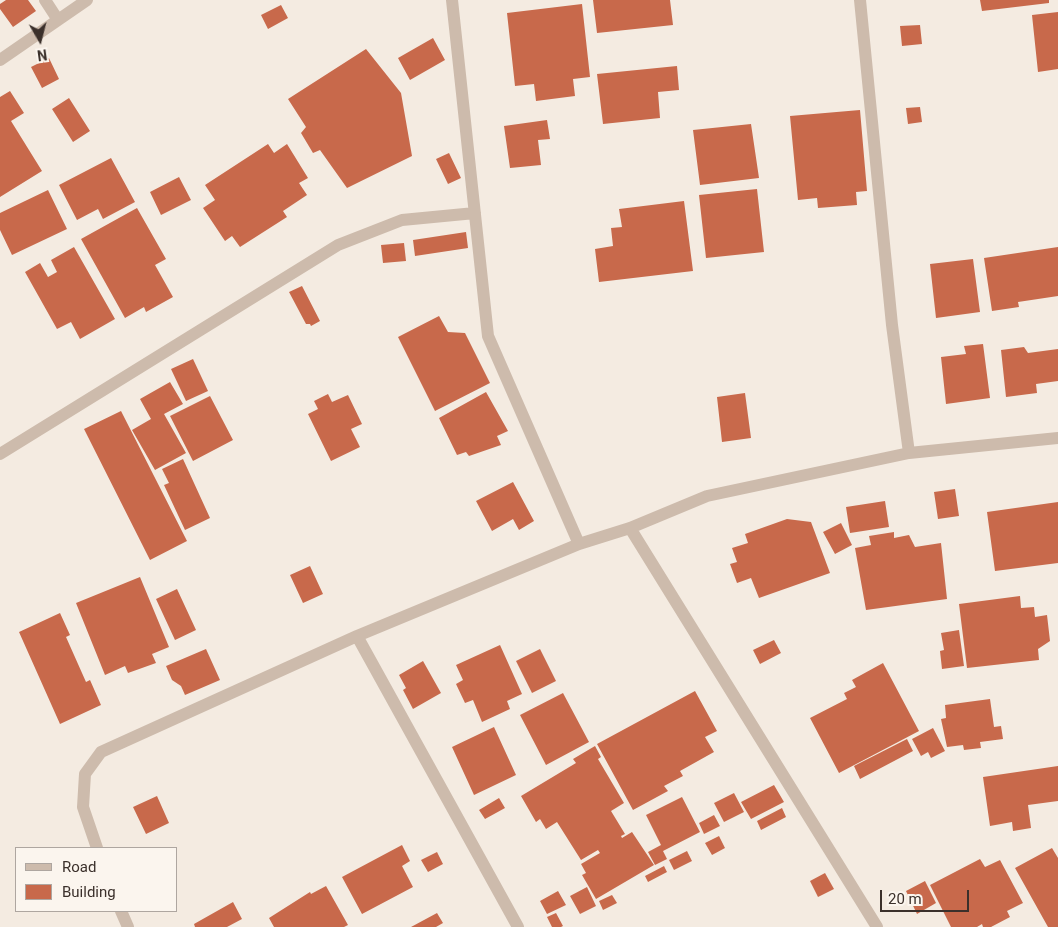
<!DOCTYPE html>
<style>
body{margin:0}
#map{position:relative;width:1058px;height:927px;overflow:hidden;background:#f4ebe1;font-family:Roboto,sans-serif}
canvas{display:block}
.legend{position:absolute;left:15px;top:847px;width:162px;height:65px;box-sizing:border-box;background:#fbf5ee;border:1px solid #aea6a0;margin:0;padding:6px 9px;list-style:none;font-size:15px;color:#3b302b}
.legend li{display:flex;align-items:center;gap:10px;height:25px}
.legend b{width:25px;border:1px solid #aea6a0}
.north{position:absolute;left:15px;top:15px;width:50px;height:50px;-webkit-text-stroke:4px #fbf5ee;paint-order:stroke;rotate:172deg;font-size:14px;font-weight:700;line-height:20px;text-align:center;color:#3b302b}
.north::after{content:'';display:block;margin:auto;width:18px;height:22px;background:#3b302b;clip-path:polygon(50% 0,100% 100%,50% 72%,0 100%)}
.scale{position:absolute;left:880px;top:890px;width:89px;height:22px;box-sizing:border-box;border:2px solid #3b302b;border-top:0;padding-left:6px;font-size:15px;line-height:18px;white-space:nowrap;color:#3b302b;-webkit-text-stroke:4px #fbf5ee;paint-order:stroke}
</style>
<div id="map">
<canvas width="1058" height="927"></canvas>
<ul class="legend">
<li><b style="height:6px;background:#cdbbac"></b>Road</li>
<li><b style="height:14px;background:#c8694b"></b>Building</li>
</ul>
<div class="north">N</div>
<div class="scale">20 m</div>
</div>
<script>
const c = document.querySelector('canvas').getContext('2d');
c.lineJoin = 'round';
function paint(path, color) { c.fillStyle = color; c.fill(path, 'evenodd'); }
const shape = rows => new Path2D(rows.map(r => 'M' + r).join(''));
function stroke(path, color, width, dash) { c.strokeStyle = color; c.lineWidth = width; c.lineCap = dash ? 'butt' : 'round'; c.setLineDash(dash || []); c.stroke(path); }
const building = shape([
 [6,0,28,0,36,11,13,27,0,9,0,4],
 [593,0,670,0,673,25,597,33],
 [980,0,1049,0,1049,3,982,11],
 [582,4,590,77,573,79,575,96,536,101,534,84,515,86,507,13],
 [281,5,288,18,268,29,261,15],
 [1058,12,1058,69,1038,72,1032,15],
 [920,25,922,44,902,46,900,26],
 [433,38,445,60,410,80,398,58],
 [366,49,401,93,412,156,347,188,320,150,313,153,301,133,306,127,288,99],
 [49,58,59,79,42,88,31,67],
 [677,66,679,90,658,92,660,118,603,124,597,74],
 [10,91,24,113,11,121,42,171,0,197,0,97],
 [69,98,90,131,73,142,52,109],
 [920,107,922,122,908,124,906,108],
 [860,110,867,191,856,192,857,205,818,208,817,198,798,200,790,116],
 [547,120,550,139,538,140,541,165,510,168,504,126],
 [751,124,759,178,700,185,693,130],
 [268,144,274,153,287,144,308,178,299,183,307,195,283,211,287,217,240,247,232,236,225,241,203,208,215,200,205,185],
 [449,153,461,178,448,184,436,159],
 [111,158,135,202,103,219,98,209,77,220,59,185],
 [179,177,191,200,161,215,150,192],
 [757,189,764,252,706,258,699,195],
 [48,190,67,229,12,255,0,230,0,213],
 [684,201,693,271,599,282,595,249,613,246,611,228,622,227,619,209],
 [137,208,166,259,155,265,173,297,146,312,144,307,125,318,81,239],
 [466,232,468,248,415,256,413,240],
 [404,243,406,261,383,263,381,245],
 [74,247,115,319,80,339,71,322,57,329,25,272,40,263,48,277,57,272,51,260],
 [1058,247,1058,296,1018,302,1019,307,992,311,984,258],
 [973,259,980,312,936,318,930,264],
 [302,286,320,321,311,326,310,324,306,324,289,292],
 [439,316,448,332,465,333,490,383,435,411,398,337],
 [983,344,990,398,946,404,941,357,966,354,964,346],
 [1024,347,1028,353,1058,349,1058,381,1036,384,1037,393,1006,397,1001,350],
 [193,359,208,391,186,401,171,369],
 [170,382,183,404,164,414,186,453,155,470,132,430,151,419,140,399],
 [486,392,508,431,497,436,501,445,469,456,466,452,457,455,439,418],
 [745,393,751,438,722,442,717,397],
 [328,394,332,402,348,395,362,424,351,429,360,447,331,461,308,414,318,409,314,401],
 [210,396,233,440,193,461,170,416],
 [121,411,187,541,150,560,84,429],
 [183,459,210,518,185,530,164,485,169,483,162,469],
 [513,482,534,521,519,530,513,519,492,531,476,501],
 [955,489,959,516,938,519,934,492],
 [885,501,889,527,850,533,846,507],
 [1058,502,1058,563,995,571,987,512],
 [787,519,811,522,830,573,759,598,751,578,737,583,730,564,737,562,732,548,748,543,745,534],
 [841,523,852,545,835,554,823,532],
 [894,532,894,538,909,535,915,547,941,543,947,599,866,610,855,548,871,545,869,536],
 [310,566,323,594,303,603,290,575],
 [140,577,169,647,152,654,156,663,128,673,125,666,105,675,76,603],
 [177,589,196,630,175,640,156,599],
 [1020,596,1021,608,1034,607,1035,617,1047,615,1050,641,1038,649,1039,660,967,668,959,604],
 [60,613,70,635,66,637,86,682,90,680,101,705,60,724,19,632],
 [959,630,964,666,942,669,940,651,944,650,941,633],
 [774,640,781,653,760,664,753,650],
 [500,645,522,694,507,701,510,709,482,722,473,700,465,703,456,684,463,680,456,665],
 [206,649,220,680,185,695,181,686,172,680,166,666],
 [540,649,556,681,532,693,516,661],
 [423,661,441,693,413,709,403,690,406,688,399,675],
 [883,663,919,731,839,773,810,718,847,699,844,693,856,687,852,680],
 [695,691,717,731,705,737,714,752,680,771,683,776,664,786,668,791,633,810,597,744],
 [563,693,589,742,546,765,520,715],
 [990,699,994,727,1001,726,1003,739,980,742,981,748,964,750,963,745,947,747,941,719,946,718,945,705],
 [494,727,516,775,474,795,452,747],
 [933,728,945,751,931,758,928,752,921,756,912,739],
 [907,739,913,751,860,779,854,766],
 [595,746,601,757,598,759,624,803,611,811,625,834,621,836,622,838,632,832,654,865,596,899,582,875,586,873,581,864,600,853,598,850,581,860,557,822,546,829,540,819,536,822,521,796,576,763,573,759],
 [1058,766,1058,801,1028,805,1031,828,1013,831,1012,822,990,826,983,777],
 [774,785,784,802,751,819,741,802],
 [734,793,744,812,724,822,714,803],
 [157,796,169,823,146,834,133,807],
 [682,797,700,832,663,851,667,859,655,865,648,852,661,845,646,815],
 [499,798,505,808,485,819,479,810],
 [782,808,786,817,761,830,757,821],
 [714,815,720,826,704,834,699,823],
 [719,836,725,848,712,855,705,843],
 [402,845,410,861,402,866,413,887,362,914,342,877],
 [1052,848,1058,858,1058,927,1048,927,1015,868],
 [687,851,692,861,674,870,669,860],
 [437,852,443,864,428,872,421,860],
 [980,859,985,867,1000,860,1023,903,1007,911,1010,917,991,927,983,927,982,924,977,927,951,927,930,885],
 [664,866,667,872,648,882,645,876],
 [825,873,834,889,818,897,810,881],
 [925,881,936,903,917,914,906,891],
 [326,886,348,925,344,927,274,927,269,918,310,892,311,894],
 [587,887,596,906,580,914,570,896],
 [558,891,566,905,547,914,540,901],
 [612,895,617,903,603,910,599,901],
 [233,902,242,919,227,927,195,927,194,924],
 [437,913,443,923,436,927,411,927],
 [556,913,563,926,561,927,552,927,547,917]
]);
const minor = shape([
 [45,0,58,20],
 [452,0,488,336,579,544],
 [860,0,892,325,909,453],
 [0,60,87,0],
 [0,454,338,245,402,220,475,213],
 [630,528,877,927],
 [357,636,518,927],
 [97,848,83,807,85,774,101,752,357,636,579,544,630,528,707,496,909,453,1058,438],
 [121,911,128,927]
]);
paint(building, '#c8694b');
stroke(minor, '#cdbbac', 12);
</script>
